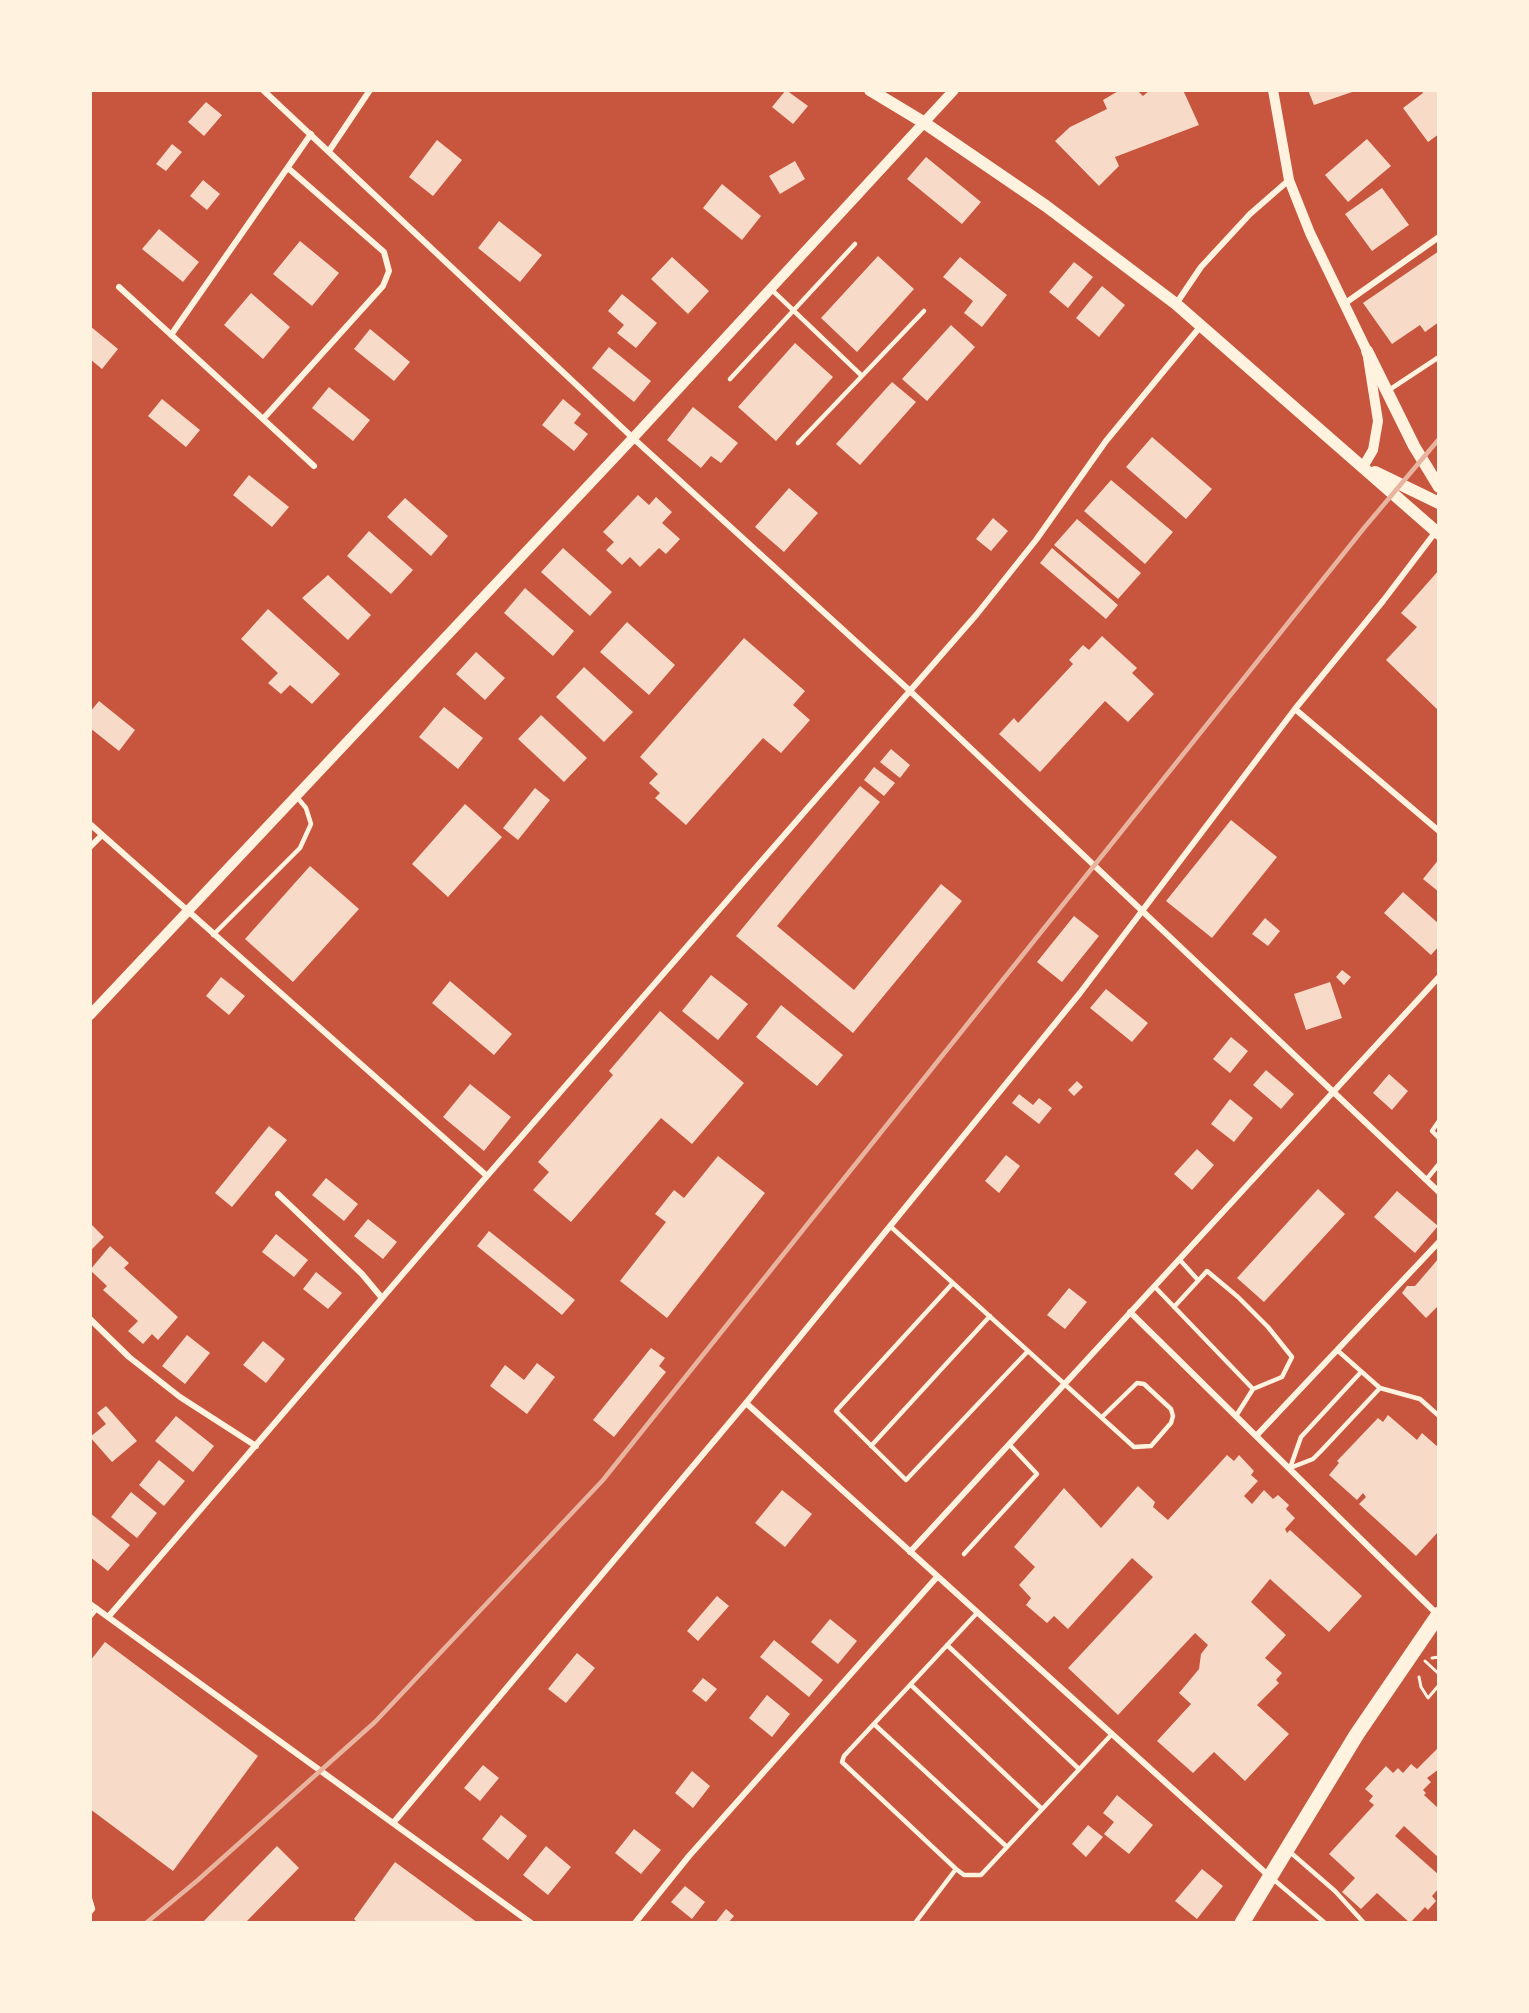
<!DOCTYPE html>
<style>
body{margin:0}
#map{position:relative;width:1529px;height:2013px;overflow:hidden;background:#c8553d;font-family:"Libre Baskerville",serif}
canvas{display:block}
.frame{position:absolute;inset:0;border:92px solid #fff3e0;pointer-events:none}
</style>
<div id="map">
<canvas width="1529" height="2013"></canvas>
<div class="frame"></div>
</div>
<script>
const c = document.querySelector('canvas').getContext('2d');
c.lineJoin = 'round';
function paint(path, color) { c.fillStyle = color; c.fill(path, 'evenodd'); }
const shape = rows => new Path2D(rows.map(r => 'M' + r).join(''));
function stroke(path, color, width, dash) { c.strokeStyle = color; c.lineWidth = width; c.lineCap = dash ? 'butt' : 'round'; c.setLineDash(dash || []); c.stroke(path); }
const building = shape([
 [786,90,808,106,793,124,772,107],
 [1120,90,1137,90,1143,96,1150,90,1183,90,1199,125,1115,157,1119,166,1099,186,1055,141,1070,127,1107,109,1103,100],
 [1308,90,1358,90,1314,105],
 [1421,90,1439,90,1439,134,1428,142,1403,108,1423,93],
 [206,102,222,115,204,136,188,122],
 [1367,139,1391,166,1348,202,1325,175],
 [437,140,462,160,433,196,409,177],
 [172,144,182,152,166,171,156,164],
 [926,157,981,202,962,224,907,179],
 [795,161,805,179,780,194,769,176],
 [203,180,220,194,207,210,190,196],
 [722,184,761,216,742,240,703,208],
 [1382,188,1409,225,1372,251,1345,214],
 [499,221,542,255,520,282,478,248],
 [159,229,199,262,183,282,142,249],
 [300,241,339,273,312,306,273,274],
 [1439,251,1439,322,1425,332,1420,325,1392,344,1363,303],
 [878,256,914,289,857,352,821,318],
 [672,257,709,291,688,314,651,279],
 [960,257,1007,295,982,327,964,313,973,301,943,277],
 [1074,262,1093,277,1068,308,1049,292],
 [1102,286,1125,305,1099,337,1076,318],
 [251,293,290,327,263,359,224,325],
 [622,294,657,323,636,348,617,333,624,325,608,311],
 [951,325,975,347,927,401,902,379],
 [90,326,118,349,102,369,90,359],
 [370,329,410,362,394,381,354,349],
 [795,343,833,377,776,441,738,407],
 [609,347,651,381,634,402,592,368],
 [892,382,916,402,860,465,836,444],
 [329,387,370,420,353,441,312,408],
 [162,399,200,430,186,447,148,416],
 [563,399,581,414,574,423,588,434,574,451,542,425],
 [693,407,738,443,721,463,711,456,701,468,667,440],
 [1152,437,1212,489,1186,519,1126,467],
 [249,475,289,507,272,527,233,495],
 [1111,480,1173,532,1145,564,1084,511],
 [789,488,818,513,784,552,755,527],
 [638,495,649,505,656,497,672,512,662,523,680,539,666,554,659,548,640,567,630,557,622,565,606,550,614,542,603,532],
 [405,498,448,536,431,556,387,517],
 [993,518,1008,531,991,551,976,539],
 [1077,519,1141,573,1118,599,1054,545],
 [369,531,413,570,391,594,347,556],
 [563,548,612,592,590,616,541,572],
 [1052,548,1118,605,1106,619,1040,563],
 [1439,570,1439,711,1386,660,1417,627,1401,613],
 [328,575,371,615,348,640,302,598],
 [525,588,574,631,553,656,504,613],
 [268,609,340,674,312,704,290,685,281,694,268,683,278,673,241,639],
 [627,622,675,665,649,695,600,652],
 [1102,636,1137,668,1132,673,1154,694,1128,722,1105,701,1040,772,999,734,1014,718,1018,723,1073,664,1069,660,1083,645,1089,650],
 [744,638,805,691,793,705,810,720,781,753,763,738,686,825,655,798,660,793,649,783,658,774,640,757],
 [476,652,505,678,485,700,456,674],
 [584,667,633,712,604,742,556,697],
 [99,701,135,730,119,751,90,728,90,712],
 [444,707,483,738,458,769,419,737],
 [541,715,587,758,564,782,518,739],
 [891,749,910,765,900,778,880,762],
 [874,767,895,783,884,796,864,780],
 [860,786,880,802,777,926,854,990,941,884,962,901,853,1033,736,936],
 [535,788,550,800,518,840,503,828],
 [465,804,502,837,448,897,412,864],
 [1231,820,1277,857,1212,938,1166,901],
 [1439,859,1439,892,1423,879],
 [310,866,359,909,293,982,245,939],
 [1403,892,1439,924,1439,946,1431,955,1384,913],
 [1074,916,1099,936,1062,982,1037,962],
 [1265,918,1280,931,1268,946,1252,934],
 [1342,970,1351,977,1344,985,1336,977],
 [711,975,748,1004,718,1040,682,1011],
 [221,977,245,996,229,1015,206,996],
 [450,981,512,1034,494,1055,432,1003],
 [1330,982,1342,1018,1306,1030,1294,994],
 [1106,989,1148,1023,1132,1042,1090,1008],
 [781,1005,843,1055,817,1086,756,1037],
 [660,1011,744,1083,692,1144,661,1118,571,1222,533,1190,549,1172,538,1162,613,1075,609,1071],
 [1231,1037,1248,1051,1230,1073,1213,1059],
 [1266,1070,1294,1094,1281,1109,1253,1085],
 [1389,1074,1408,1091,1392,1110,1373,1093],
 [1077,1081,1083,1087,1074,1096,1068,1090],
 [470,1084,511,1117,484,1151,443,1117],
 [1019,1094,1033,1105,1039,1098,1052,1108,1039,1124,1012,1103],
 [1230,1099,1253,1118,1234,1142,1211,1124],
 [269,1126,287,1140,232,1207,215,1193],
 [1197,1149,1214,1165,1192,1190,1174,1174],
 [1006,1155,1020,1166,999,1193,985,1181],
 [718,1156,765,1193,667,1318,620,1281,666,1222,655,1214,674,1190,684,1198],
 [326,1178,358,1204,344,1221,312,1195],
 [1318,1189,1345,1214,1264,1302,1237,1278],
 [1397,1191,1438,1226,1415,1253,1374,1217],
 [368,1219,397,1242,383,1259,354,1236],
 [90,1223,104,1237,90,1251],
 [489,1231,575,1300,562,1315,477,1246],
 [276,1234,308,1260,294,1277,262,1252],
 [110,1246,129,1263,124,1268,178,1317,158,1340,152,1334,143,1344,128,1331,138,1321,103,1290,107,1286,90,1270],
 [1439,1258,1439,1305,1426,1318,1402,1293,1407,1286,1415,1286],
 [316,1272,342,1293,328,1309,303,1289],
 [1069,1288,1087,1302,1065,1329,1047,1315],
 [187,1335,210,1353,185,1384,162,1366],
 [263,1341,285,1359,266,1383,243,1365],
 [651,1348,665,1358,659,1366,666,1372,614,1437,593,1420],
 [537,1363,555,1377,527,1414,490,1386,505,1365,524,1380],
 [106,1406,137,1441,112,1462,90,1437,106,1424,97,1413],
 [1388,1415,1417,1440,1422,1433,1439,1448,1439,1531,1416,1556,1359,1504,1366,1497,1363,1493,1357,1500,1329,1475,1339,1463,1337,1461,1378,1418,1383,1422],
 [176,1416,214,1446,193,1472,155,1441],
 [1227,1455,1234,1461,1239,1455,1254,1471,1251,1475,1258,1481,1244,1496,1252,1504,1264,1490,1273,1499,1278,1495,1289,1505,1286,1509,1295,1518,1285,1529,1287,1533,1290,1530,1362,1596,1329,1632,1270,1579,1251,1602,1286,1635,1265,1658,1282,1673,1276,1680,1279,1683,1257,1705,1289,1734,1245,1781,1214,1752,1193,1773,1157,1741,1191,1704,1179,1693,1199,1669,1201,1654,1208,1645,1195,1633,1118,1715,1068,1668,1153,1577,1132,1558,1068,1629,1054,1616,1047,1623,1026,1605,1031,1598,1019,1585,1035,1567,1014,1547,1064,1488,1101,1528,1138,1486,1155,1502,1153,1507,1168,1520],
 [159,1460,185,1481,164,1506,139,1485],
 [782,1490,812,1514,785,1547,755,1523],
 [131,1492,157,1513,137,1538,111,1517],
 [90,1513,130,1545,108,1571,90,1557],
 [717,1596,729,1606,698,1641,687,1631],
 [830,1619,857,1641,838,1664,811,1642],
 [774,1640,823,1680,809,1697,760,1657],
 [105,1642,258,1756,173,1871,90,1809,90,1661],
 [577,1653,595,1668,566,1703,548,1689],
 [703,1678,717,1689,706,1702,692,1691],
 [767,1695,790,1714,772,1737,749,1718],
 [1439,1747,1439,1769,1427,1778,1431,1782,1423,1790,1426,1793,1424,1795,1439,1809,1439,1858,1404,1826,1395,1836,1439,1875,1439,1888,1432,1896,1436,1901,1428,1910,1425,1907,1410,1923,1377,1893,1361,1909,1342,1892,1355,1878,1329,1854,1374,1805,1369,1801,1373,1796,1365,1789,1386,1766,1393,1773,1398,1768,1403,1773,1411,1764,1417,1769],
 [483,1765,499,1778,480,1801,464,1788],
 [692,1771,710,1786,693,1808,675,1793],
 [1117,1795,1153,1825,1129,1854,1104,1834,1114,1822,1103,1813],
 [501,1815,527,1836,508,1860,482,1839],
 [1088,1825,1103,1837,1086,1857,1072,1844],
 [634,1829,661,1850,641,1874,615,1853],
 [277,1846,299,1868,245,1923,202,1923],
 [546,1846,571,1867,548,1895,523,1875],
 [395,1862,478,1923,358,1923,354,1919],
 [1202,1869,1223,1886,1197,1919,1175,1901],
 [685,1886,705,1902,692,1919,671,1902],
 [726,1909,734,1916,728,1923,715,1923]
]);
const path = shape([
 [1432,1658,1439,1657],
 [1425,1661,1439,1674],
 [1419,1677,1421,1687,1428,1698,1439,1685]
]);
const service = shape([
 [772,290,862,376,924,311],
 [730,379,855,244],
 [1389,390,1439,357],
 [798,443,862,376],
 [213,935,300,848,311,824,306,808,296,796],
 [1439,1121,1432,1131,1439,1138],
 [1426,1180,1439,1164],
 [890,1226,1134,1447,1151,1446,1171,1423,1173,1416,1171,1409,1144,1384,1137,1383,1102,1417],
 [1179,1259,1198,1280],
 [953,1283,836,1411,906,1480,1028,1351],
 [1154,1286,1253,1389],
 [1174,1307,1207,1271,1238,1297,1268,1327,1292,1357,1282,1377,1253,1389,1236,1416],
 [1337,1350,1380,1388,1420,1399,1439,1416],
 [871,1446,990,1316],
 [1290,1468,1313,1459,1321,1451,1380,1388],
 [1290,1468,1301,1437,1361,1372],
 [964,1554,1037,1474,1009,1444],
 [90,1617,97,1608],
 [947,1645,1079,1769],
 [911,1685,1042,1809],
 [874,1724,1007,1847],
 [1290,1852,1335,1891,1364,1923],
 [956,1869,842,1762,844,1756,977,1613],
 [1273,1879,1325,1923],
 [90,1899,93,1909,90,1913],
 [915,1923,956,1869,964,1875,981,1875,1112,1734]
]);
const minor = shape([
 [263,90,633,438,909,690,1439,1192],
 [329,151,370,90],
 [119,287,263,419,383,286,389,271,384,252,288,168],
 [1176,304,1201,267,1250,214,1289,180],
 [1344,304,1439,237],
 [171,335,311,134],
 [263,419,314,466],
 [1295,709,1439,831],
 [90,824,487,1176],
 [90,847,102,835],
 [278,1194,362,1274,382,1298],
 [1130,1312,1438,1615],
 [90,1319,129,1357,180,1397,256,1446],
 [746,1403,1269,1876],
 [1257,1435,1439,1242],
 [910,1552,1439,977],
 [90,1604,531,1923],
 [109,1616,487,1176,977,614,1036,540,1106,441,1200,327],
 [394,1822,746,1403,1080,993,1295,709,1383,601,1437,530],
 [635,1923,689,1856,937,1577]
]);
const tertiary = shape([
 [1273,90,1289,180,1310,233,1367,351,1378,421,1373,450,1363,467],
 [90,1015,633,438,954,90]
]);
const secondary = shape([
 [870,90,923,122,1046,206,1176,304,1439,534],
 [1367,351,1414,446,1439,487],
 [1375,472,1439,503]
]);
const primary = shape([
 [1242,1923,1357,1734,1439,1614]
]);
const rail = shape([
 [146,1923,198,1880,375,1722,603,1480,1364,528,1439,439]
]);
paint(building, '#f7dbc8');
stroke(path, '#fff3e0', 3);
stroke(service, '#fff3e0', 4.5);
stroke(minor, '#fff3e0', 6);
stroke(tertiary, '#fff3e0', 10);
stroke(secondary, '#fff3e0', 12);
stroke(primary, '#fff3e0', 15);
stroke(rail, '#e9b49f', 4.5);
</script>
